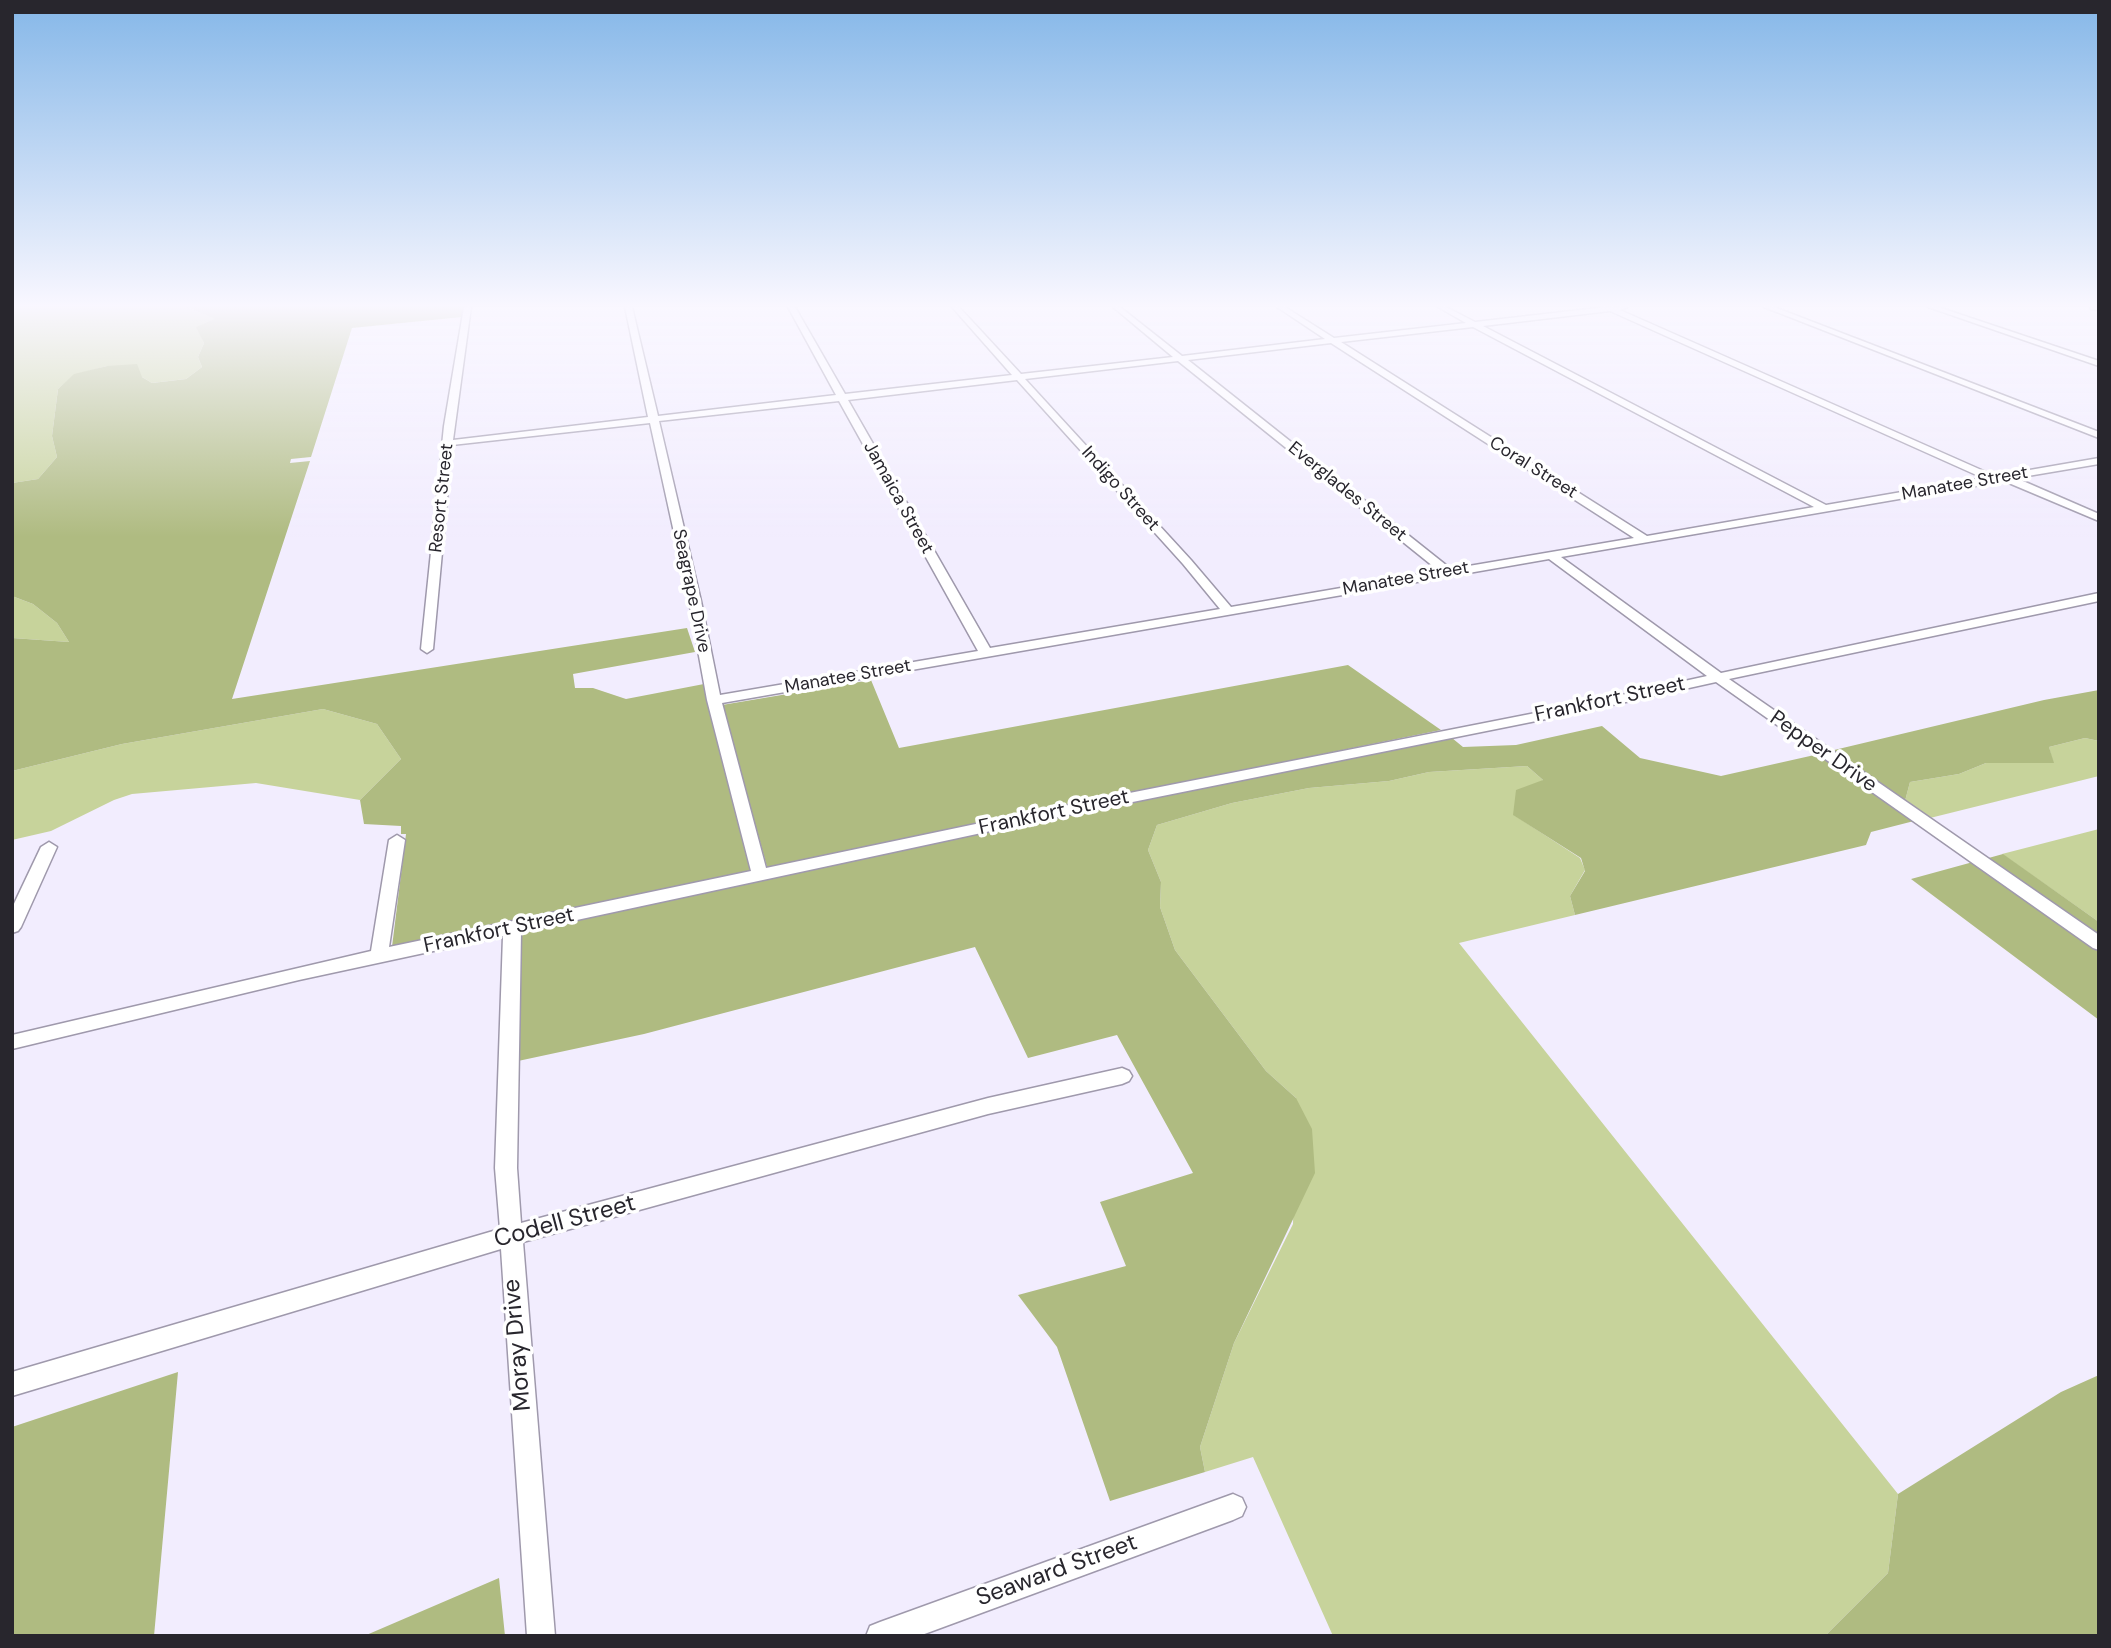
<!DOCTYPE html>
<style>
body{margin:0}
#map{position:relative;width:2111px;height:1648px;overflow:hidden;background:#f2edfe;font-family:"DM Sans",sans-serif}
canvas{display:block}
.frame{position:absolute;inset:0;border:14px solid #28262d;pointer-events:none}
</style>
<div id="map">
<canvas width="2111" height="1648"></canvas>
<div class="frame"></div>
</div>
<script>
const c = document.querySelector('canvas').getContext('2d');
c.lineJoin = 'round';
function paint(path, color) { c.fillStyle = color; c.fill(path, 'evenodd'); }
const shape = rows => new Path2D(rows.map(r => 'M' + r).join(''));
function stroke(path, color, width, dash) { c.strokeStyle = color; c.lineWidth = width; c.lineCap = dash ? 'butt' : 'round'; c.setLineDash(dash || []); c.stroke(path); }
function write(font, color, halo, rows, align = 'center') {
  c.font = font + ' "DM Sans",sans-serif'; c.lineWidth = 7; c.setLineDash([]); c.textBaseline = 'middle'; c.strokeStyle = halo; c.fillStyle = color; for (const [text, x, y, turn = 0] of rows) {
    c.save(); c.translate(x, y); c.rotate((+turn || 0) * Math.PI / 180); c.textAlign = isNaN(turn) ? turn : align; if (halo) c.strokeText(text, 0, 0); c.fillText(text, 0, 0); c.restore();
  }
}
const green = shape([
 [12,307,187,307,216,319,201,335,204,343,198,357,202,367,186,379,152,383,142,377,107,366,74,375,58,389,52,436,57,457,38,479,12,483],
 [12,596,33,604,57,623,69,642,12,638],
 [323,709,377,724,401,759,360,800,256,783,132,794,114,800,51,831,12,840,12,771,122,744],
 [2085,738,2099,741,2099,776,1930,818,1905,801,1910,782,1959,774,1986,763,2053,763,2049,747],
 [1527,766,1543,780,1514,815,1580,858,1585,870,1570,896,1575,915,1459,943,1898,1494,1888,1573,1825,1636,1333,1636,1253,1457,1205,1472,1200,1447,1234,1343,1293,1224,1296,1098,1266,1071,1175,950,1160,907,1161,882,1148,850,1157,825,1232,803,1309,788,1389,781,1429,772],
 [2099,829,2099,922,2002,854]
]);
const forest = shape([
 [187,307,463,307,462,317,352,328,311,457,291,459,290,463,310,461,232,699,687,628,695,652,573,674,575,688,593,688,626,699,704,684,751,871,392,947,406,834,401,834,401,826,364,824,360,800,401,759,377,724,323,709,122,744,12,771,12,638,69,642,57,623,33,604,12,596,12,483,38,479,57,457,52,436,58,389,74,374,107,366,137,364,142,377,152,383,186,379,202,367,198,357,204,343,196,327,215,319],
 [1348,665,1441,730,767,867,722,705,871,680,899,748],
 [2099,690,2099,741,2085,738,2049,747,2054,763,1986,763,1959,774,1910,782,1905,801,1930,818,1926,818,1830,751,2044,700],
 [1602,726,1640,758,1721,776,1819,754,1914,821,1871,832,1866,845,1575,915,1570,896,1585,871,1581,858,1513,815,1516,790,1543,780,1527,766,1429,772,1389,781,1309,788,1232,803,1157,825,1148,850,1161,882,1160,907,1175,950,1266,1071,1296,1098,1312,1129,1315,1173,1234,1343,1200,1447,1205,1472,1110,1501,1057,1347,1018,1295,1126,1266,1100,1202,1193,1173,1117,1035,1028,1058,975,947,644,1034,518,1061,522,932,1030,823,1452,738,1463,747,1516,745],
 [2003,854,2099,922,2099,938,1985,859],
 [1973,862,2099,951,2099,1020,1911,879],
 [178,1372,154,1636,12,1636,12,1427],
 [2099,1375,2099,1636,1825,1636,1888,1573,1898,1494,2061,1392],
 [499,1578,505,1636,364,1636]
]);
const minor = shape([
 [464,307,471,307,453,440,648,417,625,307,632,307,658,416,836,395,788,307,795,307,845,394,1012,375,952,307,959,307,1021,374,1173,357,1113,307,1120,307,1182,356,1325,339,1277,307,1285,307,1334,338,1466,323,1438,307,1446,307,1475,322,1606,307,1628,307,1620,310,1995,476,2099,458,2099,464,2016,478,2099,514,2099,521,2004,481,1561,557,1721,673,2099,593,2099,601,1729,679,2099,935,2099,950,2093,948,1716,682,1576,713,1028,823,521,932,517,1168,521,1223,988,1098,1122,1068,1129,1071,1132,1076,1129,1081,1122,1084,988,1114,523,1242,555,1636,527,1636,501,1249,12,1396,12,1372,500,1229,495,1168,503,936,299,980,12,1049,12,1035,371,951,389,840,397,835,405,840,389,947,751,871,707,700,689,601,650,423,452,445,433,649,427,653,421,649,444,426,464,307],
 [1610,311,1983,478,1826,505,1483,326,1610,311],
 [1473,327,1814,507,1647,536,1341,342,1473,327],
 [1331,343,1634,538,1451,569,1188,360,1331,343],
 [1178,361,1439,571,1231,607,1191,560,1025,379,1178,361],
 [1017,380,1183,564,1220,609,990,648,848,400,1017,380],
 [839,401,978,651,720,695,701,601,659,421,839,401],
 [1549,559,1707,676,1576,705,1028,813,766,868,722,703,1549,559],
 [1764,307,1774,307,2099,432,2099,438,1764,307],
 [1928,307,1938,307,2099,361,2099,366,1928,307],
 [2090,307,2099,307,2099,310,2091,309,2090,307],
 [49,842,57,847,21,927,18,931,12,933,12,908,41,847,49,842],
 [1233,1494,1242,1498,1246,1507,1242,1516,1233,1520,919,1636,866,1636,870,1626,880,1622,1233,1494]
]);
const farStreetnames = [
 ["Coral Street",1533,468,32],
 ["Manatee Street",1965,484,-10],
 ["Indigo Street",1120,489,48],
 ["Everglades Street",1347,492,39],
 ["Resort Street",442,498,-84],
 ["Jamaica Street",898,498,61],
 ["Manatee Street",1406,579,-10],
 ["Seagrape Drive",691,591,78],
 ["Manatee Street",848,677,-10]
];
const streetNames = [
 ["Frankfort Street",1610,700,-12],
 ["Pepper Drive",1823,752,35],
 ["Frankfort Street",1054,813,-12],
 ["Frankfort Street",499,931,-12]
];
const nearStreetnames = [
 ["Codell Street",565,1222,-15],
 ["Moray Drive",518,1345,-95],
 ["Seaward Street",1057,1571,-20]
];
paint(green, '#c7d39b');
paint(forest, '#afbb81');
stroke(minor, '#9f99ac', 3);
paint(minor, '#fff');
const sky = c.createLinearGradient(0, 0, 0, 537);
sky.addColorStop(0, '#85b7e8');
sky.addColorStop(0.57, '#f9f7ff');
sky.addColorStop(1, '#f9f7ff00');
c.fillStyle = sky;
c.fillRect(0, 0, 2111, 537);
write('18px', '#28262d', '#fff', farStreetnames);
write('21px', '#28262d', '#fff', streetNames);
write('24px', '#28262d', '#fff', nearStreetnames);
</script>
